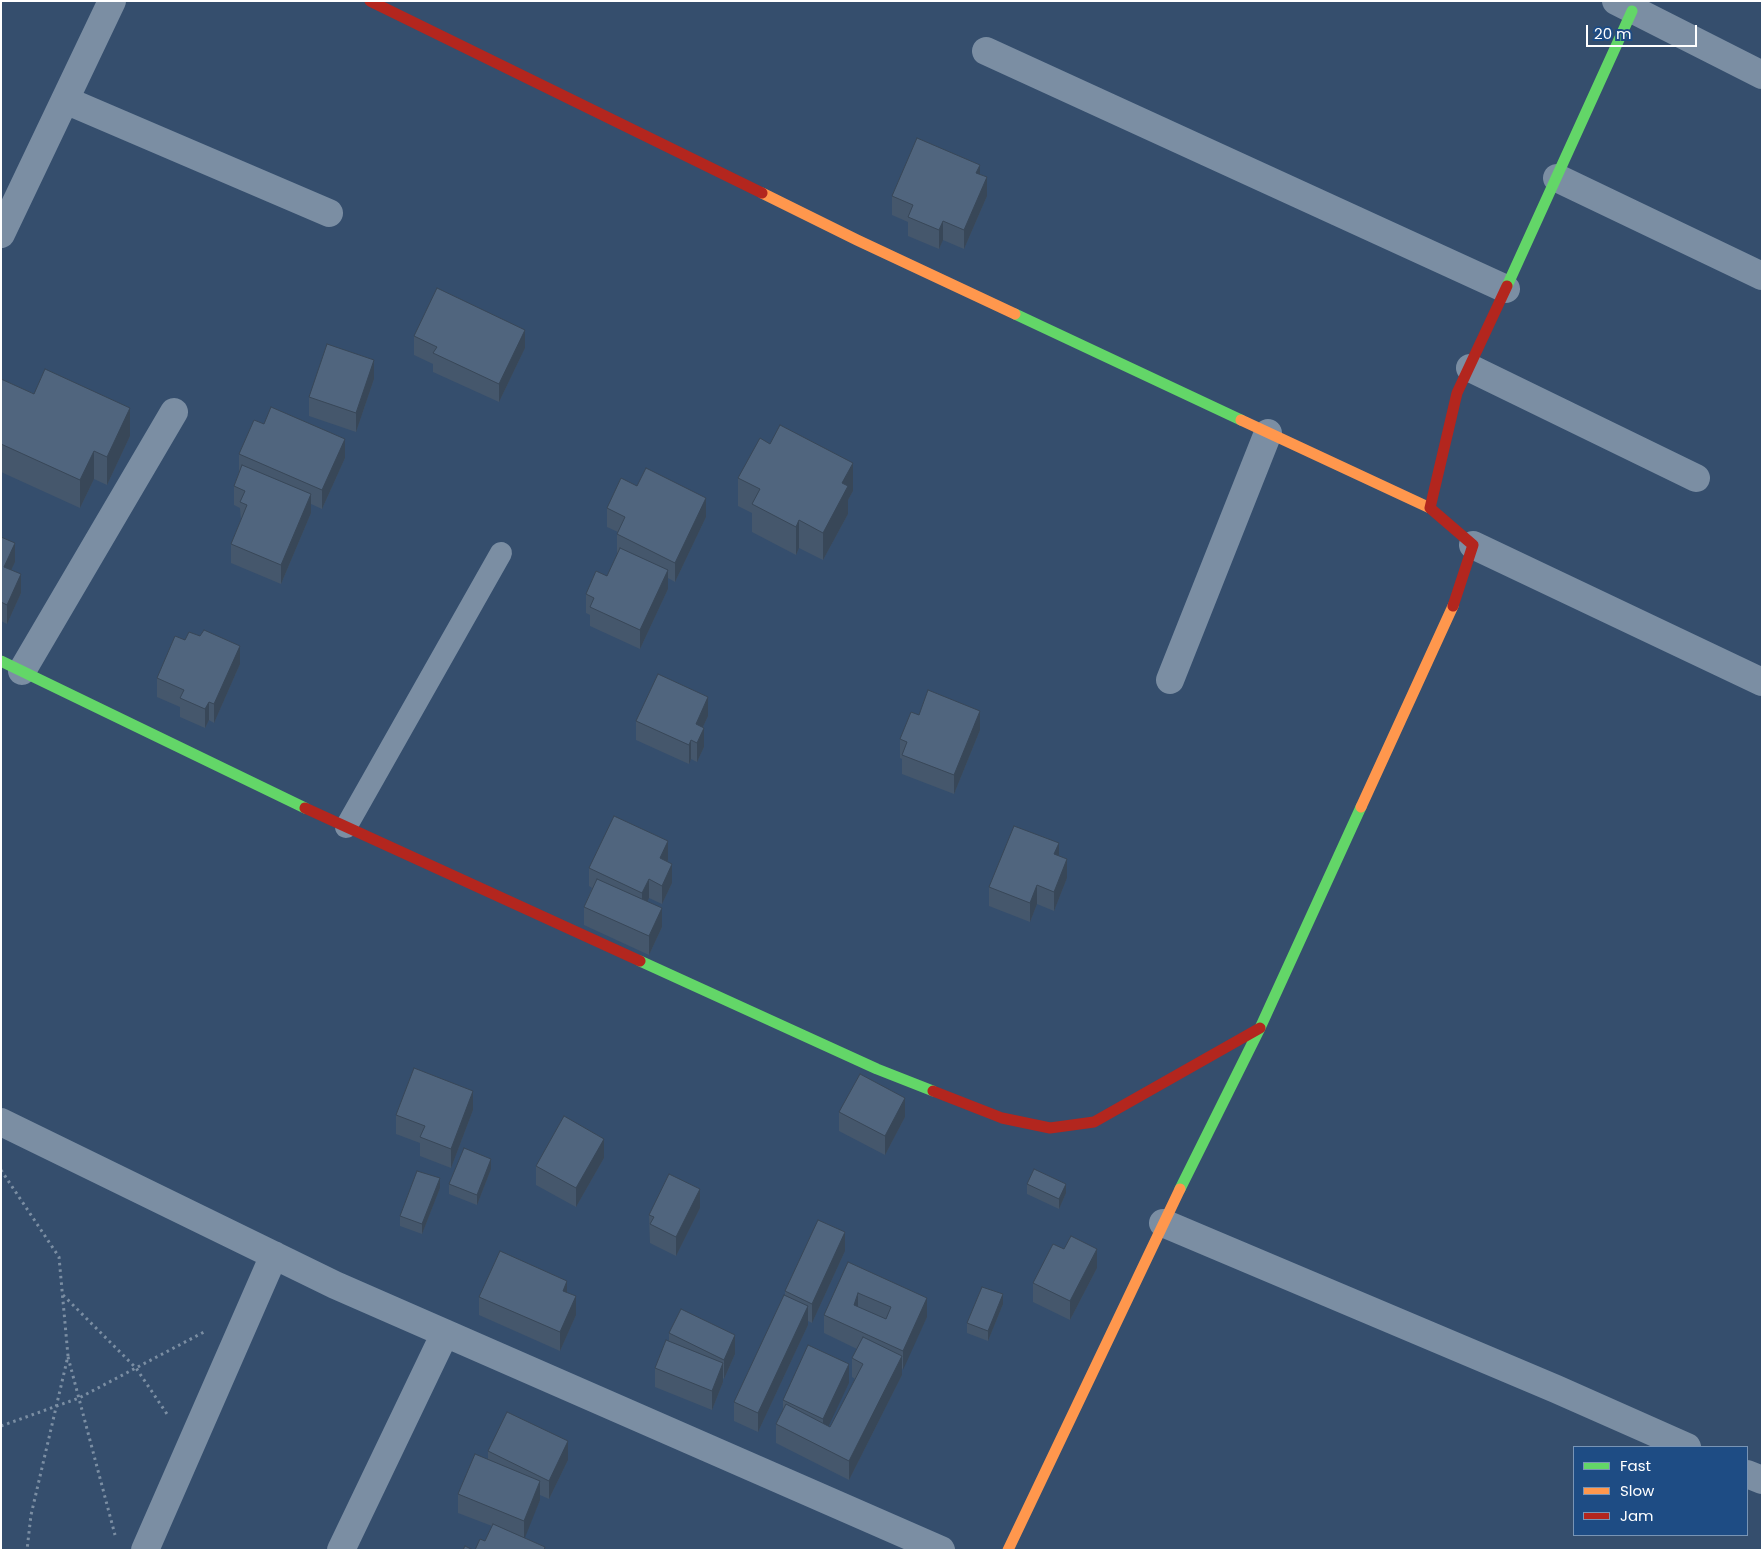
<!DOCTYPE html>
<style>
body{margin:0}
#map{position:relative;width:1763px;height:1551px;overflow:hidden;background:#354e6d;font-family:Poppins,sans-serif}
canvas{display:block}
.frame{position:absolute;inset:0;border:2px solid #fff;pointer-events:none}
.legend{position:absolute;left:1573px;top:1446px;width:175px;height:90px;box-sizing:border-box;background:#1e4c84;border:1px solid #7894b5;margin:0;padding:6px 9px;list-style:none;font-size:15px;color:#fff}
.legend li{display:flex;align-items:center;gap:10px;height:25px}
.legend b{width:25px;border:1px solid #7894b5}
.scale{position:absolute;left:1586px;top:25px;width:111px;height:22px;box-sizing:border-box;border:2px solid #fff;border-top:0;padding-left:6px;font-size:15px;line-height:18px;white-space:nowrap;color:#fff;-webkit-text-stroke:4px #1e4c84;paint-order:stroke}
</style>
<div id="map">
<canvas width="1763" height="1551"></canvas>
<div class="frame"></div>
<ul class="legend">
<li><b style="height:6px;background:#63d668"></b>Fast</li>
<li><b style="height:6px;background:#ff974d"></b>Slow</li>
<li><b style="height:6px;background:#b3261e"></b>Jam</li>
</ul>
<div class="scale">20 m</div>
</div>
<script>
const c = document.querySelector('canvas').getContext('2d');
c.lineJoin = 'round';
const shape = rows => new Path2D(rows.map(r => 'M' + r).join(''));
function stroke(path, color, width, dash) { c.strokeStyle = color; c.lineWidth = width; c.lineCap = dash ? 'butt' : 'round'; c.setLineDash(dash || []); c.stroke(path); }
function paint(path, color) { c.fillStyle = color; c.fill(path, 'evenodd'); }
const path = shape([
 [1,1170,59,1257,68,1356,31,1515,27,1550],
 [63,1295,136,1368,167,1414],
 [68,1357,115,1535],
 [1,1426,79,1398,204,1332]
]);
const lane = shape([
 [346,827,501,553]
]);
const street = shape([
 [1616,1,1762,75],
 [986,51,1506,289],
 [65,100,329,213],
 [1557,178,1762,276],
 [1,234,112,1],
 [1470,368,1696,478],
 [1473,545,1762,682],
 [22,671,174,412],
 [1170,680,1268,433],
 [1,1122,335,1285,941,1550],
 [1163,1223,1556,1389,1687,1447],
 [1747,1474,1762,1480],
 [145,1550,274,1255],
 [341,1550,445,1333]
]);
const fast = shape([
 [1507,286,1632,11],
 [1015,314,1241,420],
 [1,661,305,808],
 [640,961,877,1069,933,1091],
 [1180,1189,1260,1028,1361,807]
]);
const slow = shape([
 [762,193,857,240,1015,314],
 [1241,420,1430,508],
 [1361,807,1453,606],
 [1008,1550,1180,1189]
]);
const jam = shape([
 [370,1,762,193],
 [1453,606,1473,545,1430,508,1457,393,1507,286],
 [305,808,640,961],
 [933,1091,1002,1118,1050,1128,1094,1122,1260,1028]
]);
const wall = shape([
 [980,174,987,196,964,249,943,240,939,249,908,236,908,222,892,215,892,196],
 [414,336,525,348,499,402,433,372,433,364,414,355],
 [1,379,130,436,107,485,94,479,80,508,1,472],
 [374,379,356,432,309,416,309,397],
 [770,444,853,491,848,500,848,514,823,560,799,548,796,555,752,532,752,513,738,506,738,478],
 [239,454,345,458,322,509,311,504,311,513,281,584,231,563,231,544,241,521,240,508,234,505,234,486,239,472],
 [637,486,706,517,675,582,668,578,668,589,640,649,590,626,590,615,586,613,586,594,607,576,618,553,617,553,617,534,618,532,607,527,607,508],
 [1,537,15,562,11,570,21,593,7,624,1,621],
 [185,640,240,664,214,723,209,720,205,728,180,717,180,707,157,697,157,678],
 [919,715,980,730,954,794,902,774,902,759,900,758,900,739],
 [708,716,703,727,704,747,697,762,691,759,689,764,636,740,636,721],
 [1059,856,1067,878,1054,911,1037,904,1030,922,989,906,989,887],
 [668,860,667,862,672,883,662,904,649,898,647,901,662,927,649,955,584,925,584,907,592,888,589,886,589,868],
 [473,1110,451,1168,420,1156,420,1143,396,1134,396,1115],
 [839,1112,905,1117,885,1155,839,1131],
 [604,1158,576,1207,536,1185,536,1166],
 [491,1169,477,1205,449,1194,449,1184],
 [1027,1184,1066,1193,1059,1209,1027,1194],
 [440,1188,422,1234,400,1226,400,1216],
 [700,1208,676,1256,650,1243,649,1215],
 [1064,1249,1097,1268,1070,1320,1033,1302,1033,1283],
 [845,1251,812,1323,808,1321,808,1325,758,1432,734,1421,734,1402,785,1295,785,1291],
 [848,1262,927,1317,902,1370,902,1375,849,1480,776,1443,776,1424,783,1411,783,1400,849,1383,828,1426,830,1427,855,1379,852,1377,852,1358,857,1349,824,1333,824,1315],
 [567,1292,576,1315,560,1351,479,1315,479,1297],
 [1003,1304,988,1341,967,1333,967,1323],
 [669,1333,735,1354,724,1379,723,1378,723,1382,712,1410,655,1387,655,1368,669,1341],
 [488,1451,568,1460,549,1499,540,1495,540,1500,524,1538,545,1550,485,1541,492,1526,458,1513,458,1494,488,1460]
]);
const shadedWall = shape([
 [980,165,980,184,976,173],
 [987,177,987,196,964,249,964,230],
 [943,221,943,240,939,249,939,230],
 [525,330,525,348,499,402,499,384],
 [374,360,374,379,356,432,356,413],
 [130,408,130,436,107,485,107,457],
 [345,439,345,458,322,509,322,490],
 [94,451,94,479,80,508,80,480],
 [853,463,853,491,848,500,848,514,823,560,823,533,842,483],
 [311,494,311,513,281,584,281,565],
 [706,498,706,517,675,582,675,563],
 [799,520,799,548,796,555,796,527],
 [15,543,15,562,4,585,4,567],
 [668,570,668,589,640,649,640,630],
 [21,574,21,593,7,624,7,605],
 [240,646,240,664,214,723,214,704],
 [708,697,708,716,696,742,696,724],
 [209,702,209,720,205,728,205,709],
 [980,711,980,730,954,794,954,775],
 [704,728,704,747,697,762,697,743],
 [691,740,691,759,689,764,689,745],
 [668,841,668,860,660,877,660,858],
 [1059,843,1059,862,1054,854],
 [1067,859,1067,878,1054,911,1054,892],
 [672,864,672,883,662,904,662,886],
 [649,879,649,898,642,912,642,893],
 [1037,885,1037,904,1030,922,1030,903],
 [662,908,662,927,649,955,649,936],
 [473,1091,473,1110,451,1168,451,1149],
 [905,1098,905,1117,885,1155,885,1136],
 [604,1139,604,1158,576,1207,576,1188],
 [491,1159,491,1169,477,1205,477,1195],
 [440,1178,440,1188,422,1234,422,1224],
 [1066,1184,1066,1193,1059,1209,1059,1199],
 [700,1189,700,1208,676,1256,676,1237],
 [845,1232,845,1251,812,1323,812,1304],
 [1097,1249,1097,1268,1070,1320,1070,1301],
 [567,1281,567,1300,563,1291],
 [858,1293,858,1312,854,1305],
 [1003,1294,1003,1304,988,1341,988,1331],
 [576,1296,576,1315,560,1351,560,1332],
 [927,1298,927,1317,903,1370,903,1351],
 [808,1306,808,1325,758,1432,758,1413],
 [735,1335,735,1354,724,1379,724,1360],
 [902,1356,902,1375,849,1480,849,1461],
 [723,1363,723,1382,712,1410,712,1391],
 [849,1364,849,1383,823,1438,823,1419],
 [568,1441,568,1460,549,1499,549,1481],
 [540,1481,540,1500,524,1540,524,1521]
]);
const building = shape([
 [917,138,980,165,976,173,987,177,964,230,943,221,939,230,908,217,913,205,892,196,917,138],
 [437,288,525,330,499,384,433,353,437,347,414,336,437,288],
 [327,344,374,360,356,413,309,397,327,344],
 [45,369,130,408,107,457,94,451,80,480,1,444,1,379,34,394,45,369],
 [271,407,345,439,322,490,239,454,254,420,264,424,271,407],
 [780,425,853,463,842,483,848,486,823,533,799,520,796,527,752,504,760,489,738,478,760,438,770,444,780,425],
 [242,465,311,494,281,565,231,544,247,505,240,502,245,491,234,486,242,465],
 [646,468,706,498,675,563,617,534,625,517,607,508,621,478,637,486,646,468],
 [1,537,15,543,4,567,21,574,7,605,1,602,1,537],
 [620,548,668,570,640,630,590,607,594,598,586,594,596,571,607,576,620,548],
 [204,630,240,646,214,704,209,702,205,709,180,698,184,690,157,678,175,636,185,640,189,632,200,636,204,630],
 [658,674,708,697,696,724,704,728,697,743,691,740,689,745,636,721,658,674],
 [928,690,980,711,954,775,902,755,907,742,900,739,911,712,919,715,928,690],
 [614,816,668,841,660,858,672,864,662,886,649,879,642,893,589,868,614,816],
 [1014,826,1059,843,1054,854,1067,859,1054,892,1037,885,1030,903,989,887,1014,826],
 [597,879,662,908,649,936,584,907,597,879],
 [414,1068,473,1091,451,1149,420,1137,425,1126,396,1115,414,1068],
 [860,1074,905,1098,885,1136,839,1112,860,1074],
 [564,1116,604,1139,576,1188,536,1166,564,1116],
 [464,1148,491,1159,477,1195,449,1184,464,1148],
 [1034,1169,1066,1184,1059,1199,1027,1184,1034,1169],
 [417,1171,440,1178,422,1224,400,1216,417,1171],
 [669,1174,700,1189,676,1237,650,1224,654,1217,649,1215,669,1174],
 [818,1220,845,1232,812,1304,785,1291,818,1220],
 [1071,1236,1097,1249,1070,1301,1033,1283,1053,1244,1064,1249,1071,1236],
 [500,1251,567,1281,563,1291,576,1296,560,1332,479,1297,500,1251],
 [848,1262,927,1298,903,1351,824,1315,848,1262],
 [858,1293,891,1307,886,1319,854,1305,858,1293],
 [982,1287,1003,1294,988,1331,967,1323,982,1287],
 [784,1295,808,1306,758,1413,734,1402,784,1295],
 [681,1309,735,1335,724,1360,669,1333,681,1309],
 [863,1337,902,1356,849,1461,776,1424,786,1404,830,1427,863,1364,852,1358,863,1337],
 [666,1340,723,1363,712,1391,655,1368,666,1340],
 [808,1345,849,1364,823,1419,783,1400,808,1345],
 [507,1412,568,1441,549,1481,488,1451,507,1412],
 [475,1454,540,1481,524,1521,458,1494,475,1454],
 [493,1524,545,1547,544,1550,475,1550,480,1539,485,1541,493,1524],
 [465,1546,473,1550,463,1550,465,1546]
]);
stroke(path, '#7b8ea3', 3, [2.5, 4]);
stroke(lane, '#7b8ea3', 22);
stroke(street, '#7b8ea3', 28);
stroke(fast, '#63d668', 11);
stroke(slow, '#ff974d', 11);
stroke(jam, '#b3261e', 11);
paint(wall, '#45576c');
paint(shadedWall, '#384758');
paint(building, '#50657e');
stroke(building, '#384758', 1);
</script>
